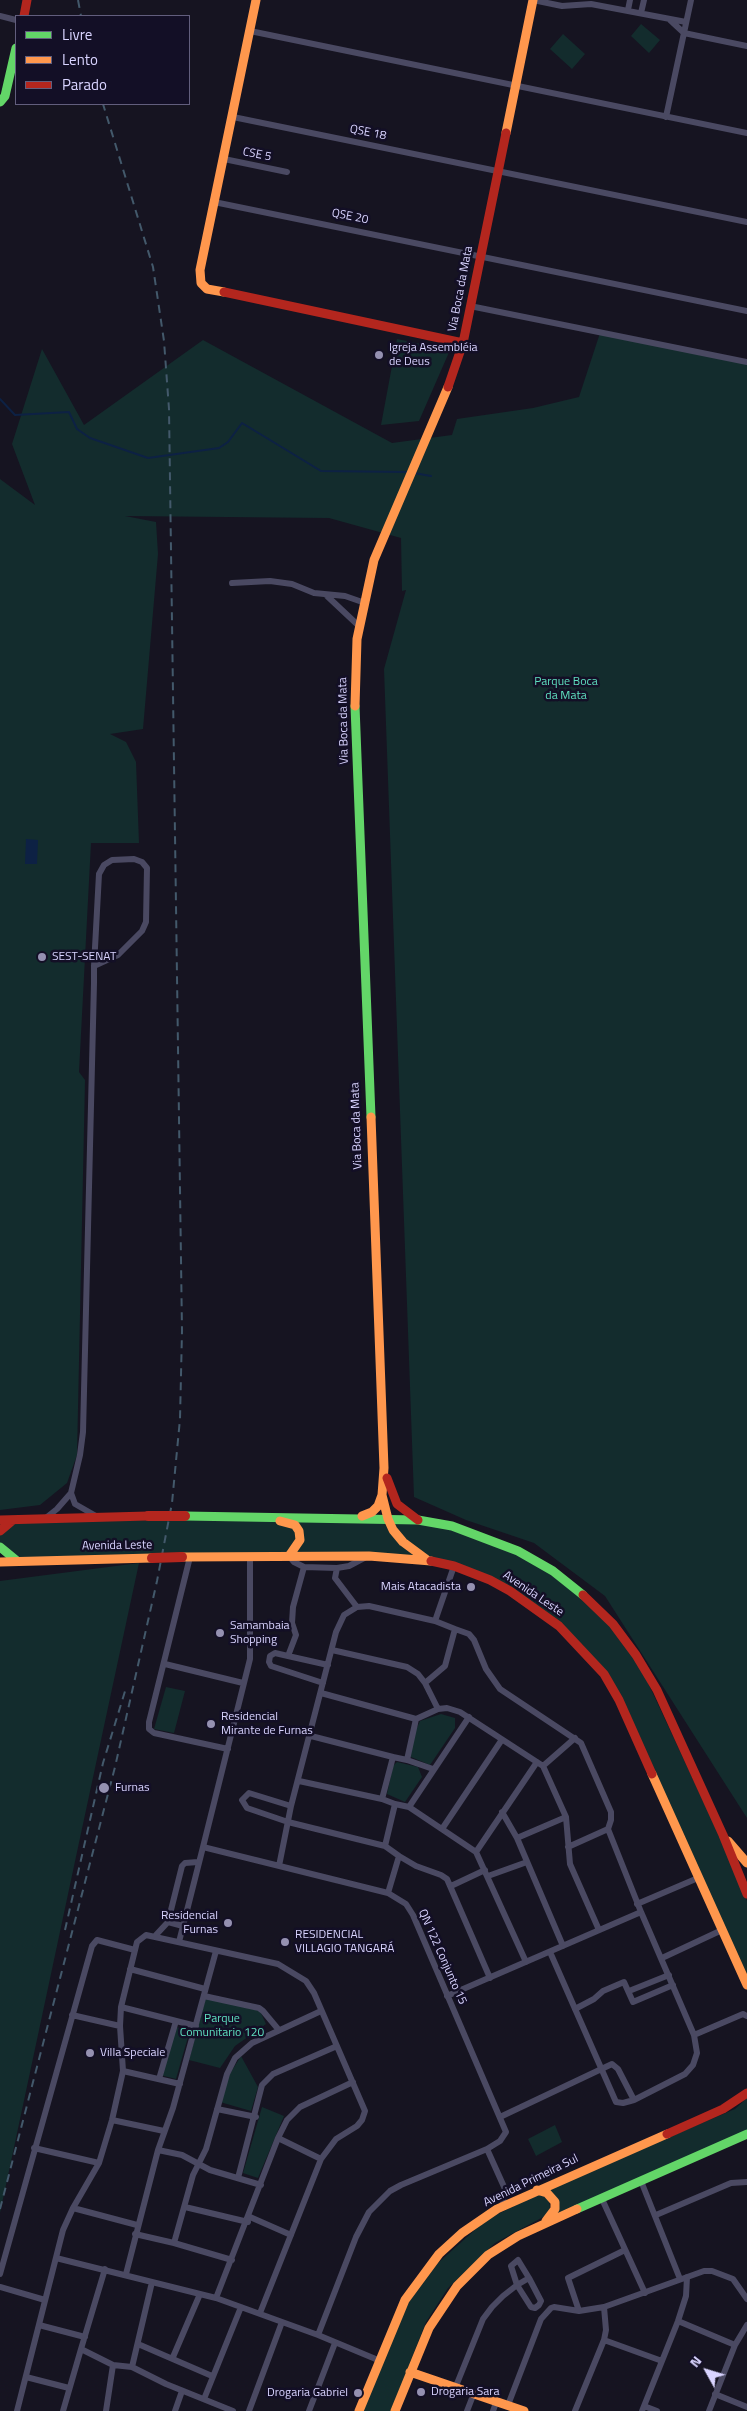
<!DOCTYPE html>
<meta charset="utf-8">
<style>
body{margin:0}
#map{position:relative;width:747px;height:2411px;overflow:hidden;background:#161421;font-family:"Titillium Web",sans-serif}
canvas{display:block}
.legend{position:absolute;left:15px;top:15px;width:175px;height:90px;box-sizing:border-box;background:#130f26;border:1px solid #625e7d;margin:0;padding:6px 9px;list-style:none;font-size:15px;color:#d9d4ff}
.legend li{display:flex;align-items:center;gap:10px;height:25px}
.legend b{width:25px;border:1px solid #625e7d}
.north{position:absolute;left:682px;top:2346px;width:50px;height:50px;-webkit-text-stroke:4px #130f26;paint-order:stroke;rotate:309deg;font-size:14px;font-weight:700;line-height:20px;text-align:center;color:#d9d4ff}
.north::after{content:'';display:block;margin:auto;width:18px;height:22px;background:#d9d4ff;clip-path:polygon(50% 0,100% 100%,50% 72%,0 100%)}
</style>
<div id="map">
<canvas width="747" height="2411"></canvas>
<ul class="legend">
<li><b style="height:6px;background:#63d668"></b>Livre</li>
<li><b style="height:6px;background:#ff974d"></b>Lento</li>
<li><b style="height:6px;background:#b3261e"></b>Parado</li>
</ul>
<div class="north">N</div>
</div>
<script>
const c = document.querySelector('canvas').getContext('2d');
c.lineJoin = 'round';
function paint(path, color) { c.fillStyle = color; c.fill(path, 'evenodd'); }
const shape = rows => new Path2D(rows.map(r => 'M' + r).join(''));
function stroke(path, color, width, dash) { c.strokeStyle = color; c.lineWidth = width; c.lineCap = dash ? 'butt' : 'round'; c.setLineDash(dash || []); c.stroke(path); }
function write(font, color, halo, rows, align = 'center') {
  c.font = font + ' "Titillium Web",sans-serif'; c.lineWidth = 5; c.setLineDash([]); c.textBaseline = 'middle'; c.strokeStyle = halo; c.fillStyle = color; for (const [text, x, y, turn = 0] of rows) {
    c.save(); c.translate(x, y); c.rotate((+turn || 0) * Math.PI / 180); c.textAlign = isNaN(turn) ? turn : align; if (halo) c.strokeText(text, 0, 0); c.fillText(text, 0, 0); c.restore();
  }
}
const green = shape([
 [641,24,660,40,649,53,631,36],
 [563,34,585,54,572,69,550,49],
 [601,330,747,362,747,1818,605,1596,534,1543,466,1520,414,1497,384,669,406,590,402,591,401,538,329,518,125,516,156,522,158,554,143,729,110,734,126,742,136,762,139,843,91,843,79,1072,85,1080,77,1455,67,1483,40,1505,0,1510,0,479,35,505,12,444,42,349,84,425,203,340,392,443,452,435,457,419,533,408,579,397],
 [397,339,450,350,419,421,381,425],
 [388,1519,425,1563,285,1555,36,1560,8,1556,0,1547,0,1521],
 [389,1519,418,1521,495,1540,584,1593,635,1655,719,1835,747,1901,747,1988,632,1726,583,1645,490,1581,427,1563],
 [139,1563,77,1852,0,2213,0,1581],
 [166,1687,185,1691,174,1733,154,1729],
 [441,1714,455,1718,455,1728,430,1765,411,1757,411,1741,420,1721],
 [397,1762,418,1767,422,1777,405,1802,387,1794,393,1766],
 [206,1997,260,2011,266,2024,235,2046,220,2068,189,2060],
 [175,2027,190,2030,176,2079,160,2075],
 [241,2056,258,2087,251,2111,220,2102,229,2075],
 [747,2098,747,2130,556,2215,547,2189,735,2109],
 [262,2107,284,2116,258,2178,243,2173],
 [555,2125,562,2142,536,2156,528,2139],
 [538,2194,549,2199,550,2208,545,2216,495,2243,448,2288,426,2322,391,2411,363,2411,382,2358,409,2302,438,2263,486,2220]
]);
const water = shape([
 [26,839,38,840,37,864,25,864]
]);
const stream = shape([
 [0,399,15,415,69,412,77,429,90,438,148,458,219,448,228,442,242,423,321,471,406,472],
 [414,473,431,476]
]);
const street = shape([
 [533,0,562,6,591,4,686,22],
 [628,10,630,0],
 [641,13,644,0],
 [0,16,16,20],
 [670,20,684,33,747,46],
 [250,31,747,133],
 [233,117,747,222],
 [666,117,691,0],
 [224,159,287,172],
 [214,202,747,311],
 [470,306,747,362],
 [232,583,270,581,292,584,314,593,345,596,365,603],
 [327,596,360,627],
 [71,1493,75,1504,96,1516],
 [47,1517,57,1509,71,1493,80,1455,83,1432,94,983,94,966,99,874,104,865,112,860,134,859,142,862,147,868,146,922,142,931,118,955,94,966],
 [250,1556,250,1659,203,1847,388,1893,406,1904,413,1915,506,2132,500,2141,487,2149,401,2185,390,2191,369,2212,356,2237,318,2335],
 [289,1556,294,1562,304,1567,337,1568,349,1566,366,1557],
 [190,1557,149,1722,149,1729,154,1733,228,1749],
 [304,1567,293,1607,292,1623,296,1635,288,1656,328,1665],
 [337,1568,335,1578,357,1607],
 [435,1621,454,1566],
 [332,1650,407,1667,418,1674,425,1683],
 [288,1656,275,1653,270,1656,269,1662,271,1666,323,1683],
 [165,1664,243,1683],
 [438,1709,447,1708,460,1712,543,1766,575,1738],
 [311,1736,393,1757],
 [407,1760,433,1769],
 [543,1766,566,1817,570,1864,599,1930],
 [299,1781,382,1799],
 [395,1804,409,1807,476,1852],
 [291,1806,249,1793,242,1800,247,1808,288,1822,385,1846],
 [409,1807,469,1717],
 [502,1812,517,1838,563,1946],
 [442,1829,501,1741],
 [517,1838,566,1817],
 [568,1847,608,1829],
 [399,1856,416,1866,441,1875,447,1879,490,1978],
 [279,1866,291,1806,336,1632,344,1615,357,1607,369,1606,435,1621,455,1629,445,1666,425,1683,438,1709,416,1719,321,1693],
 [488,1876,527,1862],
 [451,1886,485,1870],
 [388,1893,399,1856,385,1846,395,1804,382,1799,393,1757,407,1760,416,1719],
 [637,1904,698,1878],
 [168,1922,183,1926],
 [155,1936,168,1922,182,1866,185,1863,198,1862],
 [179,1942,203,1847],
 [550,1952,616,2102,623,2103,634,2100,685,2074,693,2065,697,2053,694,2035,641,1912],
 [662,1958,722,1930],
 [526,1962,476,1852,537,1762],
 [130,1969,205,1989],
 [629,1991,669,1975],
 [204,1996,259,2008,263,2011,278,2029],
 [447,1996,641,1912,608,1829,611,1820,611,1812,581,1743,500,1689,486,1669,474,1640,469,1634,455,1629],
 [121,2007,196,2026],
 [575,2009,594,1999,603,1991,624,1982,633,2002,673,1985],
 [72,2015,120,2026],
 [694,2035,743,2014,747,2016],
 [123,2071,180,2084],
 [159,2079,176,2021],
 [217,2109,256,2117],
 [500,2117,612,2064,618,2069,634,2100],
 [112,2120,164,2131],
 [278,2138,321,2159],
 [34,2148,99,2163],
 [487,2149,505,2189,502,2207],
 [158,2150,182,2155,210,2170,261,2185],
 [238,2178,262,2085,273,2074,337,2046],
 [641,2181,680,2279],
 [602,2199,645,2293],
 [185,2207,248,2222],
 [73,2208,137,2225],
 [656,2215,731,2183,747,2182],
 [250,2217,291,2235],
 [135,2234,174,2243,193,2175,206,2149,227,2074,235,2058,252,2043,321,2011],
 [174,2243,232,2260],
 [56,2258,216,2298,318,2335,378,2360],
 [105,2269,81,2349,113,2365],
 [0,2274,92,1946,97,1940,135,1950],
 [126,2274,158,2150,173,2108,216,1951],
 [152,2282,132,2367,166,2384,233,2411],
 [0,2287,45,2300],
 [216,2298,278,2138,287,2120,300,2107,353,2082],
 [579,2311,568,2278,625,2250],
 [678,2321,735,2345],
 [39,2325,85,2337],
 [604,2340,662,2361],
 [138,2344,212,2376],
 [173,2357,200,2294],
 [26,2377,69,2388],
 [456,2386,483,2319,492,2307,503,2296,517,2285,529,2278,541,2301,539,2305,535,2308,531,2307,517,2285,511,2266,518,2260,529,2278],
 [715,2394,747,2407],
 [204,2399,241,2307],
 [508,2405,541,2319,551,2308,554,2307,579,2311,604,2307,704,2271,712,2271,733,2279,747,2299],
 [644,2406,657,2411],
 [17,2411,63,2230,73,2208,99,2163,112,2120,123,2071,120,2026,121,2007,137,1942,146,1935,278,1964,306,1981,314,1993,365,2111,362,2120,357,2126,336,2139,321,2159,260,2313],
 [63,2411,81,2349],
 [106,2411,113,2365,132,2367],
 [175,2411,182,2391],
 [249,2411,282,2322],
 [309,2411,335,2343],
 [467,2411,474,2393],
 [493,2411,497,2400],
 [575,2411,604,2340,606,2330,604,2307],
 [642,2411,678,2321,686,2296,687,2277],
 [709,2411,735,2345,747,2325]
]);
const fast = shape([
 [0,102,5,96,16,48],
 [355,706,371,1117],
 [185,1516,418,1520,452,1526,518,1551,553,1571,583,1595],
 [0,1547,17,1561],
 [577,2209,747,2134]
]);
const slow = shape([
 [506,133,533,0],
 [224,292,207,289,201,283,200,270,256,0],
 [355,706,357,639,374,560,448,387],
 [371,1117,384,1468,382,1495,388,1519],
 [362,1516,372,1512,378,1506,382,1495],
 [388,1519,393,1530,403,1542,426,1559],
 [280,1521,295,1525,299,1531,300,1540,289,1556],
 [182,1557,369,1556,431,1561],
 [0,1562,152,1558],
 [652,1774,747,1985],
 [728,1841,747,1863],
 [537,2190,547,2193,555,2202,555,2209,546,2221],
 [410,2372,524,2411],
 [359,2411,405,2300,439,2254,462,2233,497,2209,667,2134],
 [395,2411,429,2328,457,2286,488,2255,518,2236,577,2209]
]);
const jam = shape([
 [24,16,27,0],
 [224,292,463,343],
 [448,387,463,343,506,133],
 [387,1478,397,1504,418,1520],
 [0,1520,148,1516],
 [0,1531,13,1520],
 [431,1561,454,1566,490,1580,510,1591,559,1626,604,1674,619,1700,652,1774],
 [583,1595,613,1624,636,1655,657,1690,723,1835,747,1894],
 [667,2134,723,2109,747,2093]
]);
const rail = shape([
 [78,0,81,16],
 [65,1930,103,1763,126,1688],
 [0,2209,115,1767,157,1581,172,1503,180,1419,182,1331,169,409,164,341,153,267,103,104]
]);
const jamBridge = shape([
 [148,1516,185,1516],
 [152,1558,182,1557]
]);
const markers = [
 [379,355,5,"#9591b1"],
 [42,957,5,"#9591b1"],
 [471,1587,5,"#9591b1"],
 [220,1633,5,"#9591b1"],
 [211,1724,5,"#9591b1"],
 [104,1788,6,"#9591b1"],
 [228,1923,5,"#9591b1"],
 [285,1942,5,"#9591b1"],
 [90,2053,5,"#9591b1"],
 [421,2392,5,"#9591b1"],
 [358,2393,5,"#9591b1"]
];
const streetNames = [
 ["QSE 18",368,133,11],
 ["CSE 5",257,155,11],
 ["QSE 20",350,217,11],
 ["Via Boca da Mata",461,289,-79],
 ["Via Boca da Mata",344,721,-91],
 ["Via Boca da Mata",357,1126,-92],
 ["Avenida Leste",117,1546,-1],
 ["Avenida Leste",533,1594,34],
 ["QN 122 Conjunto 15",442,1957,66],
 ["Avenida Primeira Sul",531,2181,-26]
];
const poiNames = [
 ["Igreja Assembléia",389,348],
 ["de Deus",389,362],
 ["SEST-SENAT",52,957],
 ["Mais Atacadista",461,1587,"right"],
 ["Samambaia",230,1626],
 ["Shopping",230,1640],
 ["Residencial",221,1717],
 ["Mirante de Furnas",221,1731],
 ["Furnas",115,1788],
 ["Residencial",218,1916,"right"],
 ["Furnas",218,1930,"right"],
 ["RESIDENCIAL",295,1935],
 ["VILLAGIO TANGARÁ",295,1949],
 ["Villa Speciale",100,2053],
 ["Drogaria Sara",431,2392],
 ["Drogaria Gabriel",348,2393,"right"]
];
const parkNames = [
 ["Parque Boca",566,682],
 ["da Mata",566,696],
 ["Parque",222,2019],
 ["Comunitario 120",222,2033]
];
paint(green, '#132c2d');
paint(water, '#0d2144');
stroke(stream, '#0d2144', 2);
stroke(street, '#4a4962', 6);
stroke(fast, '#63d668', 9);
stroke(slow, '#ff974d', 9);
stroke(jam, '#b3261e', 9);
stroke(rail, '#43596b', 2, [8, 6]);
stroke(jamBridge, '#b3261e', 10);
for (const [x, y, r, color] of markers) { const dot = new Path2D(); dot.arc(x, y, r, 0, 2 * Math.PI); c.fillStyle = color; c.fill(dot); stroke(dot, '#130f26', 2); }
write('12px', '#d9d4ff', '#130f26', streetNames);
write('12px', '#d9d4ff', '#130f26', poiNames, 'left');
write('12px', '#5fe0c0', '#130f26', parkNames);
</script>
